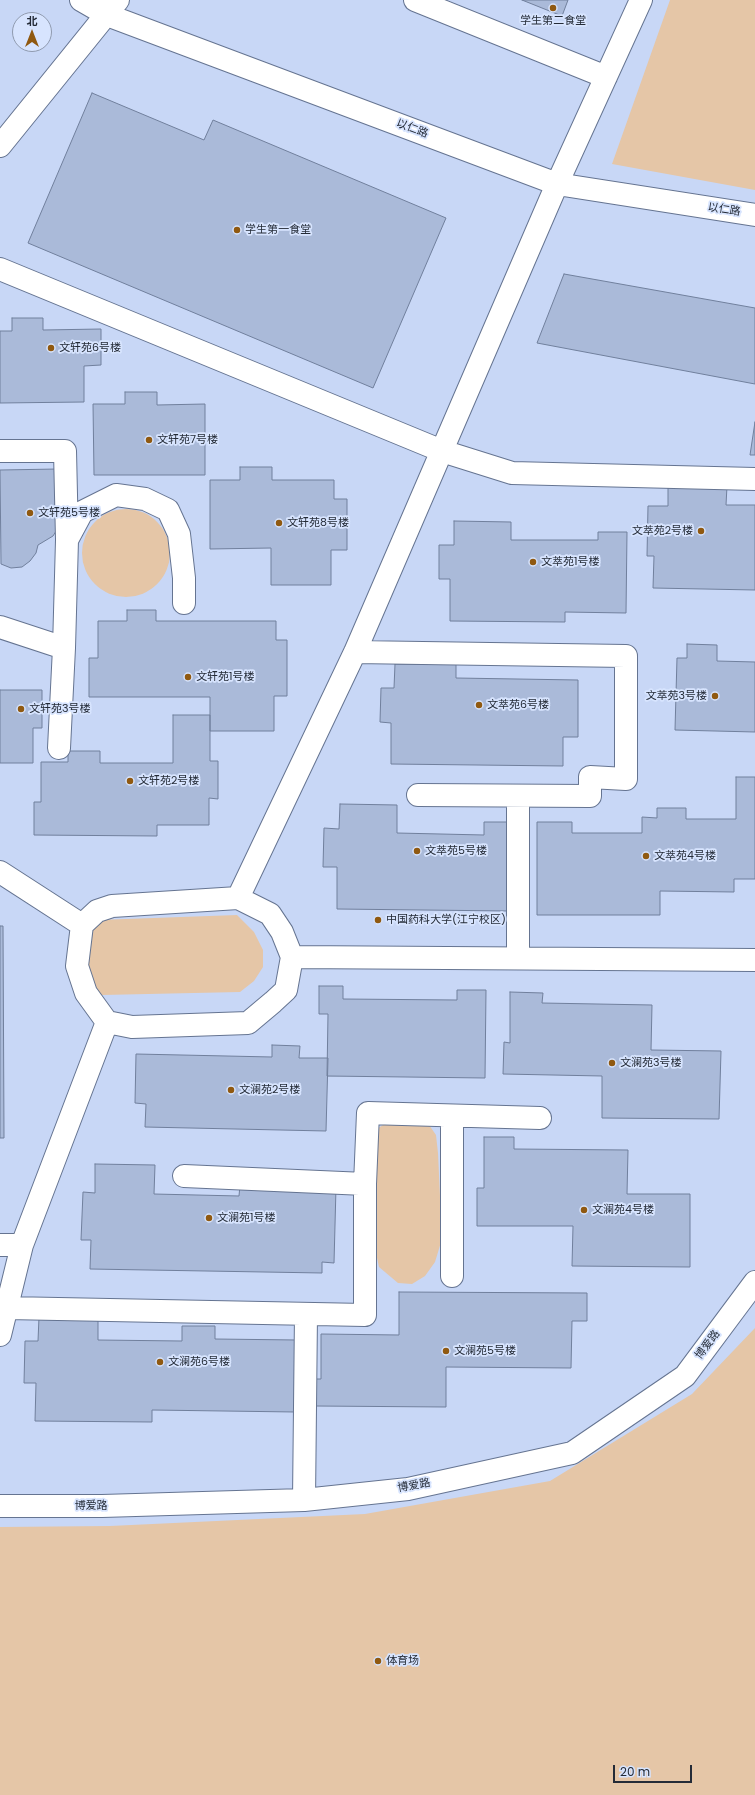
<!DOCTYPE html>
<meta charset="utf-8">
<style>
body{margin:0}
#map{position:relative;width:755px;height:1795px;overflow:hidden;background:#d7e4fe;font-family:Poppins,"Noto Sans SC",sans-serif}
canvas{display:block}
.north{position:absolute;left:12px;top:12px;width:40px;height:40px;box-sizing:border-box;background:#d7e4fe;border:1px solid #8f9aae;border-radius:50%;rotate:0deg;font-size:11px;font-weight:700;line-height:16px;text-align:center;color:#242b37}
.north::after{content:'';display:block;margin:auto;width:14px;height:18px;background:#905910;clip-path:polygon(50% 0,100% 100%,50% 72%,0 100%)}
.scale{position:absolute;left:613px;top:1765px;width:79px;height:18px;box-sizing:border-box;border:2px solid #242b37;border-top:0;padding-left:5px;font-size:12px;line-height:14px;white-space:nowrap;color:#242b37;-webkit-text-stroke:3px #d7e4fe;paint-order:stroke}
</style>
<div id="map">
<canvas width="755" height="1795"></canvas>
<div class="north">北</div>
<div class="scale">20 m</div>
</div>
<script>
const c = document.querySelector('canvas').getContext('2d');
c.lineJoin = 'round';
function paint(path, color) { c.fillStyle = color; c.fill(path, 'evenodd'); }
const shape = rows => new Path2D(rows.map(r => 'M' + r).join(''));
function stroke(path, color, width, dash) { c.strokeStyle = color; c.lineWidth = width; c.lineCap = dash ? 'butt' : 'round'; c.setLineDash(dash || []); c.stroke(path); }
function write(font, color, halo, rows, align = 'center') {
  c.font = font + ' Poppins,"Noto Sans SC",sans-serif'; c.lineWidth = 3.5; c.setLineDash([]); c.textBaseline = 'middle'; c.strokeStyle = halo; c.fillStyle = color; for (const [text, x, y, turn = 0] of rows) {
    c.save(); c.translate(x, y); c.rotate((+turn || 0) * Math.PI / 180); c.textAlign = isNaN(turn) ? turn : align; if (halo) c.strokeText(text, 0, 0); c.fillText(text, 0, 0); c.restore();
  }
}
const built = shape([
 [0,0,755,0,755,1795,0,1795],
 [20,20,44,20,44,44,20,44]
]);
const green = shape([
 [670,0,755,0,755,190,612,164],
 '82 553a44 44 0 1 1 88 0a44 44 0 1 1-88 0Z',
 [237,915,254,932,263,950,263,967,254,981,240,992,102,995,88,984,83,940,98,920],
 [391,1120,427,1122,436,1135,438,1153,442,1239,435,1262,425,1276,412,1284,398,1283,379,1267,373,1239,375,1130],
 [755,1328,755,1795,0,1795,0,1527,110,1526,365,1514,550,1481,692,1394]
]);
const building = shape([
 [522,0,568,0,562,16,522,0],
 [92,93,204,140,213,120,446,218,373,388,28,243,92,93],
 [564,274,755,308,755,384,537,343,564,274],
 [12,318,43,318,43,330,101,329,101,365,84,366,84,402,0,403,0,331,12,331,12,318],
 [125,392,157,392,157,405,205,404,205,475,94,475,93,404,125,404,125,392],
 [755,422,755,455,750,455,755,422],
 [240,467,272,467,272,480,334,480,334,499,347,499,347,550,331,550,331,585,271,585,271,548,210,549,210,480,240,480,240,467],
 [58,469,58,528,53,536,38,545,36,553,30,561,22,567,11,568,1,564,0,470,58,469],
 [668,485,727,486,726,505,755,505,755,590,653,588,654,556,647,556,648,506,668,506,668,485],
 [454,521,511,522,511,540,598,540,598,532,627,532,626,613,565,612,565,622,450,621,450,579,439,579,439,545,454,545,454,521],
 [127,610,156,610,156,621,276,621,276,640,287,640,287,696,274,696,274,731,210,731,210,697,89,697,89,658,98,658,98,621,127,621,127,610],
 [687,644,717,645,717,661,755,662,755,732,675,730,677,658,687,658,687,644],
 [395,664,456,664,456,678,578,680,578,737,563,737,563,766,391,764,391,723,380,722,381,688,394,688,395,664],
 [0,690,42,690,42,728,33,728,33,763,0,763,0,690],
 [173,715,210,715,210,761,218,761,218,799,209,798,209,825,157,825,157,836,34,835,34,802,41,802,41,762,68,762,68,751,100,751,100,763,173,763,173,715],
 [736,777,755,777,755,879,734,879,734,892,660,891,660,915,537,915,537,822,572,822,572,833,642,833,642,817,657,818,657,808,686,808,686,819,736,819,736,777],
 [340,804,397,805,397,833,484,835,484,822,510,822,509,911,337,909,337,867,323,867,324,828,339,829,340,804],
 [0,926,3,926,4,1138,0,1138,0,926],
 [319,986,343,986,343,999,457,1000,457,990,486,990,485,1078,327,1076,328,1014,319,1014,319,986],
 [510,992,543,993,542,1003,652,1005,651,1050,721,1051,719,1119,602,1118,602,1076,503,1074,504,1042,510,1043,510,992],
 [272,1045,300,1046,299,1058,328,1058,326,1131,145,1127,146,1104,135,1103,136,1054,272,1057,272,1045],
 [484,1137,514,1137,514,1149,628,1150,627,1194,690,1194,690,1267,572,1266,573,1226,477,1226,477,1188,484,1188,484,1137],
 [95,1164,155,1165,154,1194,239,1196,240,1185,336,1187,334,1263,322,1262,322,1273,90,1269,91,1240,81,1240,83,1192,95,1193,95,1164],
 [399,1292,587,1293,587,1321,572,1321,571,1368,446,1367,446,1407,315,1406,315,1379,321,1379,321,1334,399,1335,399,1292],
 [39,1317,98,1318,98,1340,182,1341,182,1326,215,1326,215,1339,297,1340,295,1412,152,1410,152,1422,35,1421,36,1383,24,1383,25,1341,38,1341,39,1317]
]);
const minor = shape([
 [81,0,107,15,557,184,755,215],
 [415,0,606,77],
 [0,146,118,0],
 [0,269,442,451,512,473,755,479],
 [0,451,65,451,67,539],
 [0,627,64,648,59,748],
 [64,648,67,540,82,512,116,495,145,499,168,510,179,534,184,578,184,603],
 [355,652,626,656,626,779,590,777,590,796,418,795],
 [518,796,518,958],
 [0,872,82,925],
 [238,898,355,652,557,184,641,0],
 [238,898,270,914,282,932,292,957,286,990,273,1002,248,1023,132,1027,107,1022,86,993,77,966,82,925,97,911,112,906,238,898],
 [292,957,755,960],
 [452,1116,452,1276],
 [184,1176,365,1184],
 [0,1245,22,1245],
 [7,1308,365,1315,365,1184,368,1113,540,1118],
 [0,1335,22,1245,107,1022],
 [304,1500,306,1314],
 [0,1506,102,1506,304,1500,408,1489,572,1453,685,1376,755,1282]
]);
const markers = [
 [553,8,4,"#905910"],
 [237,230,4,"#905910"],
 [51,348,4,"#905910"],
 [149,440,4,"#905910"],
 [30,513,4,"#905910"],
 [279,523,4,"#905910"],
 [701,531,4,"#905910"],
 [533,562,4,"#905910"],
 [188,677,4,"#905910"],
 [715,696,4,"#905910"],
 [479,705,4,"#905910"],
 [21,709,4,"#905910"],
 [130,781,4,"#905910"],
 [417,851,4,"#905910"],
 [646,856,4,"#905910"],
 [378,920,4,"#905910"],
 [612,1063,4,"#905910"],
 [231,1090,4,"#905910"],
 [584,1210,4,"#905910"],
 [209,1218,4,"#905910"],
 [446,1351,4,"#905910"],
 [160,1362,4,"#905910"],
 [378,1661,4,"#905910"]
];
const poiNames = [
 ["学生第二食堂",553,21,"center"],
 ["学生第一食堂",245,230],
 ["文轩苑6号楼",59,348],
 ["文轩苑7号楼",157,440],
 ["文轩苑5号楼",38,513],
 ["文轩苑8号楼",287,523],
 ["文萃苑2号楼",693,531,"right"],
 ["文萃苑1号楼",541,562],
 ["文轩苑1号楼",196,677],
 ["文萃苑3号楼",707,696,"right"],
 ["文萃苑6号楼",487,705],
 ["文轩苑3号楼",29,709],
 ["文轩苑2号楼",138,781],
 ["文萃苑5号楼",425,851],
 ["文萃苑4号楼",654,856],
 ["中国药科大学(江宁校区)",386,920],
 ["文澜苑3号楼",620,1063],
 ["文澜苑2号楼",239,1090],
 ["文澜苑4号楼",592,1210],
 ["文澜苑1号楼",217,1218],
 ["文澜苑5号楼",454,1351],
 ["文澜苑6号楼",168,1362],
 ["体育场",386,1661]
];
const streetNames = [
 ["以仁路",412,129,21],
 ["以仁路",724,210,9],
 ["博爱路",708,1345,-53],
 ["博爱路",414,1486,-10],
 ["博爱路",91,1506]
];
paint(built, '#c8d7f6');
paint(green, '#e5c6a7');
paint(building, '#aabad9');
stroke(building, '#71809d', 1);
stroke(minor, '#657491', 24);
stroke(minor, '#fff', 22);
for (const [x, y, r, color] of markers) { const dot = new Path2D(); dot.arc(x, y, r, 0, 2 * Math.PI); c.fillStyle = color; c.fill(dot); stroke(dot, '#d7e4fe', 1.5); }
write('11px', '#242b37', '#d7e4fe', poiNames, 'left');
write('11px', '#242b37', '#d7e4fe', streetNames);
</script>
